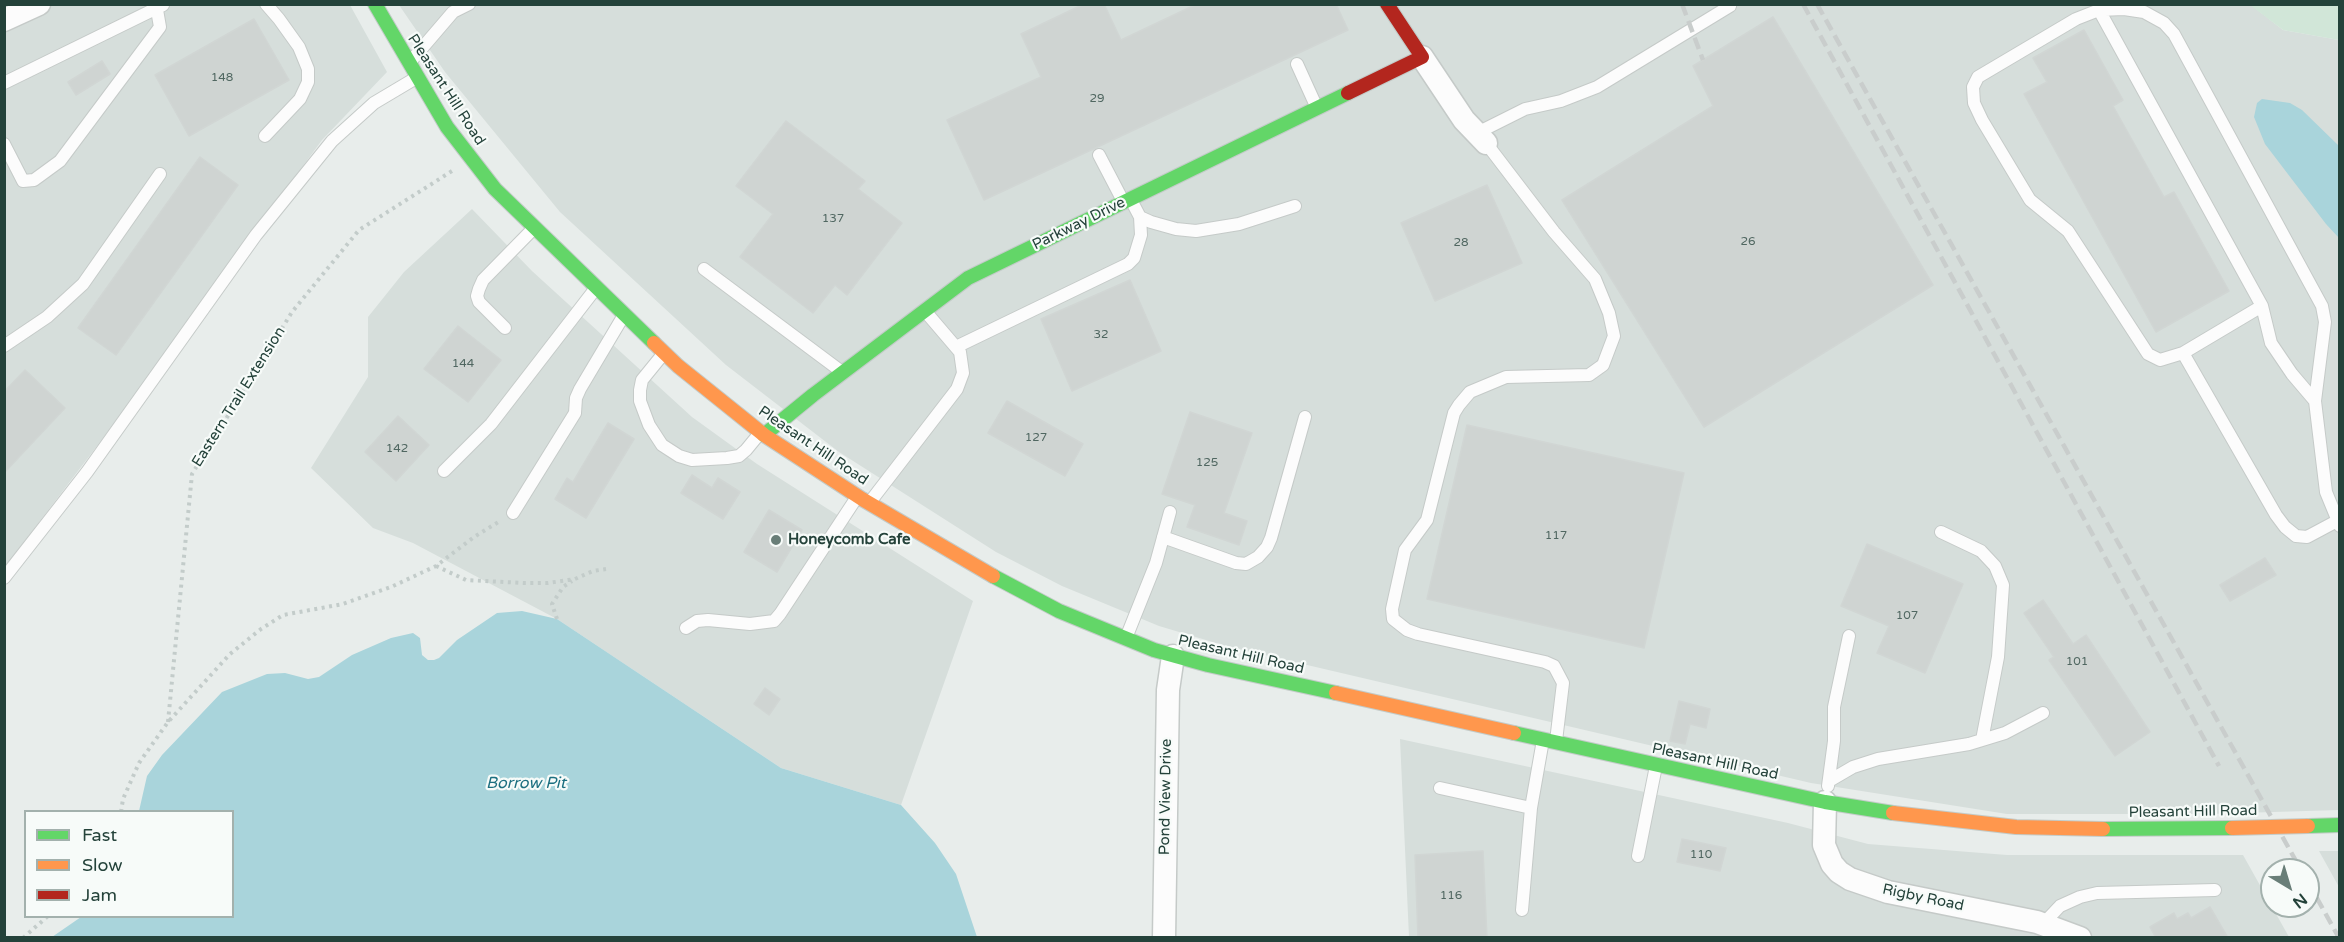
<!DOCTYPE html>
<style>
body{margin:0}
#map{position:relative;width:2344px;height:942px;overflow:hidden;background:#e8edeb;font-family:"Varela Round",sans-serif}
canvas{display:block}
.frame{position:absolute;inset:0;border:6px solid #24423a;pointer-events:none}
.legend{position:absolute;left:24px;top:810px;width:210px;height:108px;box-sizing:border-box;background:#f7fbf9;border:2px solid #a3b1ad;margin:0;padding:8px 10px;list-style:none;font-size:18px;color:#24423a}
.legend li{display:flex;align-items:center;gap:12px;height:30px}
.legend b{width:30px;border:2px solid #a3b1ad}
.north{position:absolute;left:2260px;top:858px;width:60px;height:60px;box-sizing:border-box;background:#f7fbf9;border:2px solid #a3b1ad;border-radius:50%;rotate:142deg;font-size:16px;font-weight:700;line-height:24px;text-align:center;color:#24423a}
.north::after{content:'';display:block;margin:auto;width:21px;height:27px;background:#697e78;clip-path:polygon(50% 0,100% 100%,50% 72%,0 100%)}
</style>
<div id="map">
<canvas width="2344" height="942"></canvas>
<div class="frame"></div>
<ul class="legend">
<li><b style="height:8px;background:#63d668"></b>Fast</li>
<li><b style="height:8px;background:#ff974d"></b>Slow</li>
<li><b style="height:8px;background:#b3261e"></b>Jam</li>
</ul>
<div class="north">N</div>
</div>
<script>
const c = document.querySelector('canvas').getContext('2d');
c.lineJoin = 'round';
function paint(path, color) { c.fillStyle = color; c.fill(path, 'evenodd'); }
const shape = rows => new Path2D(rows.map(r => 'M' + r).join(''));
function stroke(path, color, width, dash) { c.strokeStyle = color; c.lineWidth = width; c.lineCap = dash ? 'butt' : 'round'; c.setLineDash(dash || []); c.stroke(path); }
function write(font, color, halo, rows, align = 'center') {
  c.font = font + ' "Varela Round",sans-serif'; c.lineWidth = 4.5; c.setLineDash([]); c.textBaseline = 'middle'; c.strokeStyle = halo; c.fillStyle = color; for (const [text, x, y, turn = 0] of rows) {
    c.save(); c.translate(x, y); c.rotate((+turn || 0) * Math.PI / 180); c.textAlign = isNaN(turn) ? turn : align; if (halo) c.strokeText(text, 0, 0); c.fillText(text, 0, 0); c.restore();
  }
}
const built = shape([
 [2250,4,2283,30,2339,40,2339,810,2208,814,2007,814,1811,783,1226,646,1159,626,1062,586,996,552,839,452,726,365,560,212,445,72,399,5],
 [5,5,350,5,387,72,322,140,100,442,5,567],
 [472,209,532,271,692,417,757,464,973,601,901,805,781,768,557,619,413,543,373,528,311,468,368,377,368,317,404,272],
 [1400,739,1788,823,1868,844,2007,855,2243,855,2289,937,1409,937],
 [2319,851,2339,851,2339,887]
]);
const green = shape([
 [2250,5,2339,5,2339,40,2283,30]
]);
const water = shape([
 [2262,99,2290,103,2302,110,2339,146,2339,238,2326,224,2265,144,2254,117,2257,103],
 [522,611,557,619,781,768,901,805,935,843,956,874,977,937,52,937,81,917,232,916,232,812,139,811,147,776,162,755,222,692,267,674,285,673,308,679,319,677,352,655,391,638,413,633,420,638,422,655,428,660,434,660,439,658,457,640,497,613]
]);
const building = shape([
 [1084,4,1104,4,1121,40,1197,4,1336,4,1348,30,984,200,947,120,1041,77,1021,34,1084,4],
 [1773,17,1933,285,1704,427,1562,200,1713,106,1693,66,1773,17],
 [254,19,289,80,189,136,155,75,254,19],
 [2084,30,2123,100,2113,106,2164,197,2174,192,2229,291,2156,332,2024,94,2047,82,2033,58,2084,30],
 [102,61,110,74,76,95,68,82,102,61],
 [786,121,865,181,858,189,902,223,847,295,835,285,813,313,740,257,773,214,736,186,786,121],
 [200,157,238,185,116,355,78,328,200,157],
 [1487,185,1522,263,1435,301,1401,223,1487,185],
 [1130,280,1161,351,1072,391,1041,319,1130,280],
 [458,326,501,360,468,402,424,369,458,326],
 [25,370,65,408,4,473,4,392,25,370],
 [1007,401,1083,444,1065,476,988,433,1007,401],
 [1190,412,1252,433,1224,513,1247,521,1239,545,1187,527,1195,505,1162,494,1190,412],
 [398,416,429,445,396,481,365,452,398,416],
 [608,423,634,439,586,518,555,499,567,478,573,482,608,423],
 [1467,425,1684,473,1644,648,1427,599,1467,425],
 [692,475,712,488,718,478,740,492,723,519,681,493,692,475],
 [769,510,802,530,777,572,744,552,769,510],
 [1867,544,1963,584,1925,673,1877,653,1889,626,1841,606,1867,544],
 [2265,558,2276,575,2230,601,2220,585,2265,558],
 [2043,600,2073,644,2086,635,2150,732,2115,756,2049,660,2054,657,2024,613,2043,600],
 [765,688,780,699,769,715,754,704,765,688],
 [1679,701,1710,709,1706,728,1690,724,1685,744,1670,741,1679,701],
 [1682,839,1726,848,1720,871,1677,862,1682,839],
 [1483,851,1487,938,1418,938,1415,855,1483,851],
 [2210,907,2228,938,2156,938,2150,927,2174,913,2177,919,2188,913,2191,918,2210,907]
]);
const path = shape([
 [436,566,466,580,523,583,548,583,575,579,593,571,606,569],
 [557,619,552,604,563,587,572,581],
 [168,722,192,474,292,312,359,230,452,171],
 [121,812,123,799,139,763,168,722,230,654,261,629,283,615,343,604,391,587,436,566,474,537,500,521],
 [23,938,48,916]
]);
const lane = shape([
 [2099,10,2262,306,2271,343,2292,374,2315,401],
 [411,61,453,12,469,4],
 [1297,64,1317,108],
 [4,83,163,5],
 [1477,133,1525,109,1561,101,1597,87,1730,6],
 [265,136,300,99,308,82,308,69,299,47,279,19,266,4],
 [1486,143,1554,232,1595,279,1609,313,1614,336,1603,365,1589,375,1506,377,1470,392,1459,405,1454,413,1427,520,1405,550,1392,609,1393,619,1407,630,1418,634,1545,662,1554,666,1563,683,1556,741],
 [4,144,23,181,34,180,60,161,160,27,156,4],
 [1099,155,1123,201],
 [1140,217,1151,222,1176,229,1196,231,1239,224,1295,206],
 [704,269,842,372],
 [2262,306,2183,353,2160,360,2148,354,2068,231,2030,200,1982,120,1974,103,1973,87,1978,77,2076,19,2099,10,2124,9,2144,12,2164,23,2174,34,2322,306,2325,322,2315,401,2326,492,2340,526],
 [505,328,479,302,477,296,479,289,483,280,534,228],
 [4,346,47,317,83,284,160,174],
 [956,347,1128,264,1134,258,1141,235,1140,217,1131,200],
 [664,353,642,380,640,390,640,401,649,425,662,445,679,456,692,460,727,458,739,456,746,450,760,433],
 [2183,353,2276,515,2285,527,2296,536,2307,537,2337,521],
 [444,471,491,424,596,288],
 [870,502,957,389,963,373,960,352,925,311],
 [513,513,575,413,576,398,580,389,624,315],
 [1941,532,1981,551,1995,566,2003,585,1998,657,1982,740],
 [1163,537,1236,563,1246,564,1258,557,1267,547,1271,538,1305,417],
 [4,578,87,472,256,235,332,141,374,103,416,78],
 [686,628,697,621,708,620,750,624,774,621,780,614,857,497],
 [1126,638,1156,563,1170,512],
 [1829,781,1853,767,1878,759,1969,744,2005,733,2043,713],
 [1828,786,1834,741,1834,707,1849,636],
 [1440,788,1531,808],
 [1638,856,1656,766],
 [1522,910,1531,808,1543,740],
 [2043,924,2060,906,2080,897,2097,893,2215,890]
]);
const street = shape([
 [4,20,39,4],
 [1422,57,1464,120,1486,143],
 [1825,802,1824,845,1832,864,1839,872,1850,879,1888,892,2037,922,2080,938],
 [1164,938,1168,690,1173,656]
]);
const fast = shape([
 [375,4,447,127,495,189,654,343],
 [764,435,813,395,968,278,1348,93],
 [993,576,1059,611,1154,650,1208,665,1336,693],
 [1514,733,1825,802,1893,813],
 [2308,826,2340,825],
 [2103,829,2232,828]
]);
const slow = shape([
 [654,343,678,366,764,435,862,499,993,576],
 [1336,693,1514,733],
 [1893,813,2016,827,2103,829]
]);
const jam = shape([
 [1348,93,1422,57,1387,4]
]);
const rail = shape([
 [1682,4,1703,60],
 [1803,4,2219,766],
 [1817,4,2301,870],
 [2308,882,2339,938]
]);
const slowBridge = shape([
 [2232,828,2308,826]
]);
const markers = [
 [776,540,6,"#697e78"]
];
const numberNames = [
 ["148",222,78],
 ["29",1097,99],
 ["137",833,219],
 ["26",1748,242],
 ["28",1461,243],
 ["32",1101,335],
 ["144",463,364],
 ["127",1036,438],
 ["142",397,449],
 ["125",1207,463],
 ["117",1556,536],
 ["107",1907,616],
 ["101",2077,662],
 ["110",1701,855],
 ["116",1451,896]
];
const streetNames = [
 ["Pleasant Hill Road",446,90,57],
 ["Parkway Drive",1079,224,-26],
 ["Eastern Trail Extension",239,397,-58],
 ["Pleasant Hill Road",813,446,34],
 ["Pleasant Hill Road",1241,655,13],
 ["Pleasant Hill Road",1715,762,12],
 ["Pond View Drive",1166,797,-89],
 ["Pleasant Hill Road",2193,812,-1],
 ["Rigby Road",1923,898,12]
];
const poiNames = [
 ["Honeycomb Cafe",788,540]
];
const waterNames = [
 ["Borrow Pit",526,784]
];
paint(built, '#d6dedb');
paint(green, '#d1e6d8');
paint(water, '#a9d4db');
paint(building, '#cfd4d2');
stroke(building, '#d1d6d4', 1.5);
stroke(lane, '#c5cac8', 14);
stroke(street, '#c5cac8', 25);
stroke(fast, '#c3cbc8', 16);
stroke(slow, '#c3cbc8', 16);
stroke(jam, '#c3cbc8', 16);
stroke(path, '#c3ccca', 4, [3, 4.5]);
stroke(lane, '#fcfcfc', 12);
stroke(street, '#fcfcfc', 22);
stroke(fast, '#63d668', 14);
stroke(slow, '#ff974d', 14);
stroke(jam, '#b3261e', 14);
stroke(rail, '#c9cdcc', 4.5, [12, 6]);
stroke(slowBridge, '#c3cbc8', 16, []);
stroke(slowBridge, '#ff974d', 14);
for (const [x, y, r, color] of markers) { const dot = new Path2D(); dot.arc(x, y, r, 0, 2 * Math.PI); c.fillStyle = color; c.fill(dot); stroke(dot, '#f7fbf9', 2); }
write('12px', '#506761', null, numberNames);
write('15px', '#24423a', '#f7fbf9', streetNames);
write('bold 15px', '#24423a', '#f7fbf9', poiNames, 'left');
write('italic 16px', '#1c6f80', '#f7fbf9', waterNames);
</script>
